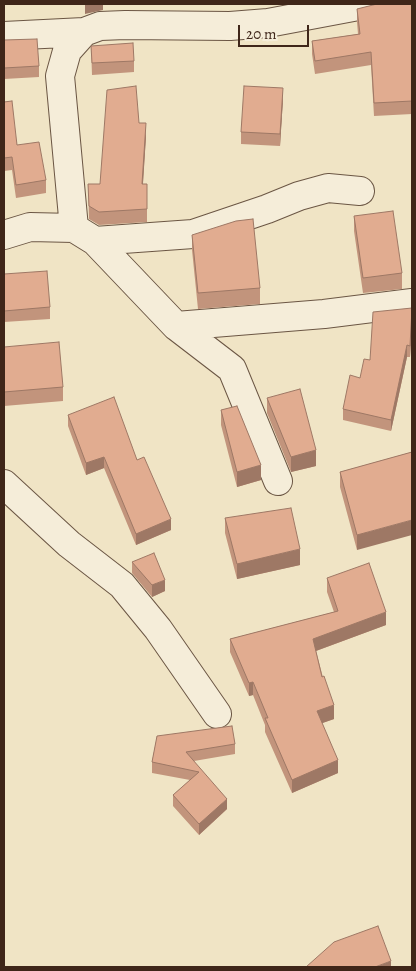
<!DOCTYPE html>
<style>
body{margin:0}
#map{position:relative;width:416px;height:971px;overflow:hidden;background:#f0e4c5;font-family:Alegreya,serif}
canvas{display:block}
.frame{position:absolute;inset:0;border:5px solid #3f2619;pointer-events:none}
.scale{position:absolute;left:238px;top:25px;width:71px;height:22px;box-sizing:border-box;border:2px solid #3f2619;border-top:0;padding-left:6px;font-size:15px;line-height:18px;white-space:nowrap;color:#3f2619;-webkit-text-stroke:4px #f5edd9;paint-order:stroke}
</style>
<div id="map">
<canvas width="416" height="971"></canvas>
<div class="frame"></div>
<div class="scale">20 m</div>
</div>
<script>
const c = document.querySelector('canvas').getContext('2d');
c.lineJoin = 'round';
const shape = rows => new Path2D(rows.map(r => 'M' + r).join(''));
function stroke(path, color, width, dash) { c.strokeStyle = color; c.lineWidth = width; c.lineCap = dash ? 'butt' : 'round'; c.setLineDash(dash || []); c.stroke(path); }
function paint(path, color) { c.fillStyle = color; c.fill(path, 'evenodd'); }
const minor = shape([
 [4,36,84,32,100,26,125,25,230,26,268,23,369,4],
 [74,228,60,76,67,51,84,32],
 [4,235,30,227,74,228,95,241,176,326,232,369,278,481],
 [95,241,193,234,267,209,299,196,328,188,360,191],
 [176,326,324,314,412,303],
 [4,484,69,544,122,585,158,629,217,714]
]);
const wall = shape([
 [412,4,412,114,374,116,371,65,315,74,312,54,312,41,358,34,357,22,357,9],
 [4,40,39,66,39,77,4,79],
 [91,46,134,61,134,72,92,75],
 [283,99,280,146,241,144,241,132],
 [4,102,17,145,46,180,46,193,16,198,12,170,4,171],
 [139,123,146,136,143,184,147,184,147,222,99,225,89,219,88,184,100,184],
 [354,216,402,273,402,289,363,293,354,231],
 [192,235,260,288,260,304,198,309,192,250],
 [4,274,50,307,50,319,4,322],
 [412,320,410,357,407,357,391,431,343,420,343,409,370,360],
 [4,347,63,387,63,401,4,406],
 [267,398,316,466,291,472,267,413],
 [221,410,261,480,237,487,221,425],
 [68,415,137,460,171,530,136,545,104,468,86,475,68,426],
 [412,452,357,550,340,487,340,472],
 [225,518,300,565,237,579,225,533],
 [132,562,165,591,152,597,132,573],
 [327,578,386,625,316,651,334,719,322,723,338,773,292,793,265,732,265,725,253,695,249,696,230,652,230,639,334,612,327,592],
 [157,736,235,744,235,754,194,761,227,809,199,835,173,806,173,795,190,780,152,773,152,762],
 [411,908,412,908,412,923,411,919]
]);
const shadedWall = shape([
 [90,4,103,4,103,10,85,14,85,5],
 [283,88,283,99,280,146,280,134],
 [146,123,146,136,142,197,142,184],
 [412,308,412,320,410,357,410,346],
 [407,345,407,357,391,431,391,420],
 [316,450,316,466,291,472,291,457],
 [104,457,104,468,86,475,86,463],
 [261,465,261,480,237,487,237,472],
 [171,519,171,530,136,545,136,534],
 [412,520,412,535,357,550,357,535],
 [300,549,300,565,237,579,237,564],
 [165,580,165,591,152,597,152,585],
 [386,612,386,625,313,652,313,639],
 [253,682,253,695,249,696,249,683],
 [334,705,334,719,317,725,317,711],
 [338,760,338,773,292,793,292,780],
 [227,799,227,809,199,835,199,824],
 [391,961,391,967,375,967]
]);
const building = shape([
 [377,4,412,4,412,101,374,103,371,52,315,61,312,41,360,34,357,9,377,4],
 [37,39,39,66,4,68,4,40,37,39],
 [133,43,134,61,92,63,91,46,133,43],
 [136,86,139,123,146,123,142,184,147,184,147,209,99,212,89,206,88,184,100,184,107,90,136,86],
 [244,86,283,88,280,134,241,132,244,86],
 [12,101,17,145,39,142,46,180,16,185,12,157,4,158,4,102,12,101],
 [393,211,402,273,363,278,354,216,393,211],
 [253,219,260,288,198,293,192,235,236,221,253,219],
 [47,271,50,307,4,311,4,274,47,271],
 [412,308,410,346,407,345,391,420,343,409,350,375,360,378,364,359,370,360,373,312,412,308],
 [59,342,63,387,4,392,4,347,59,342],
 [300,389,316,450,291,457,267,398,300,389],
 [114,397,137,460,144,457,171,519,136,534,104,457,86,463,68,415,114,397],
 [237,406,261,465,237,472,221,410,237,406],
 [412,452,412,520,357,535,340,472,412,452],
 [291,508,300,549,237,564,225,518,291,508],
 [154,553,165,580,152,585,132,562,154,553],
 [369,563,386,612,313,639,322,677,324,676,334,705,317,711,338,760,292,780,265,718,268,718,253,682,249,683,230,639,338,611,327,578,369,563],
 [232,726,235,744,186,752,227,799,199,824,173,795,199,772,152,762,157,736,232,726],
 [378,926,391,961,375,967,306,967,334,942,378,926]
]);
stroke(minor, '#6b5644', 30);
stroke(minor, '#f5edd9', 28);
paint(wall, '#c2947c');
paint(shadedWall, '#9e7865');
paint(building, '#e1ac90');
stroke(building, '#9e7865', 1);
</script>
